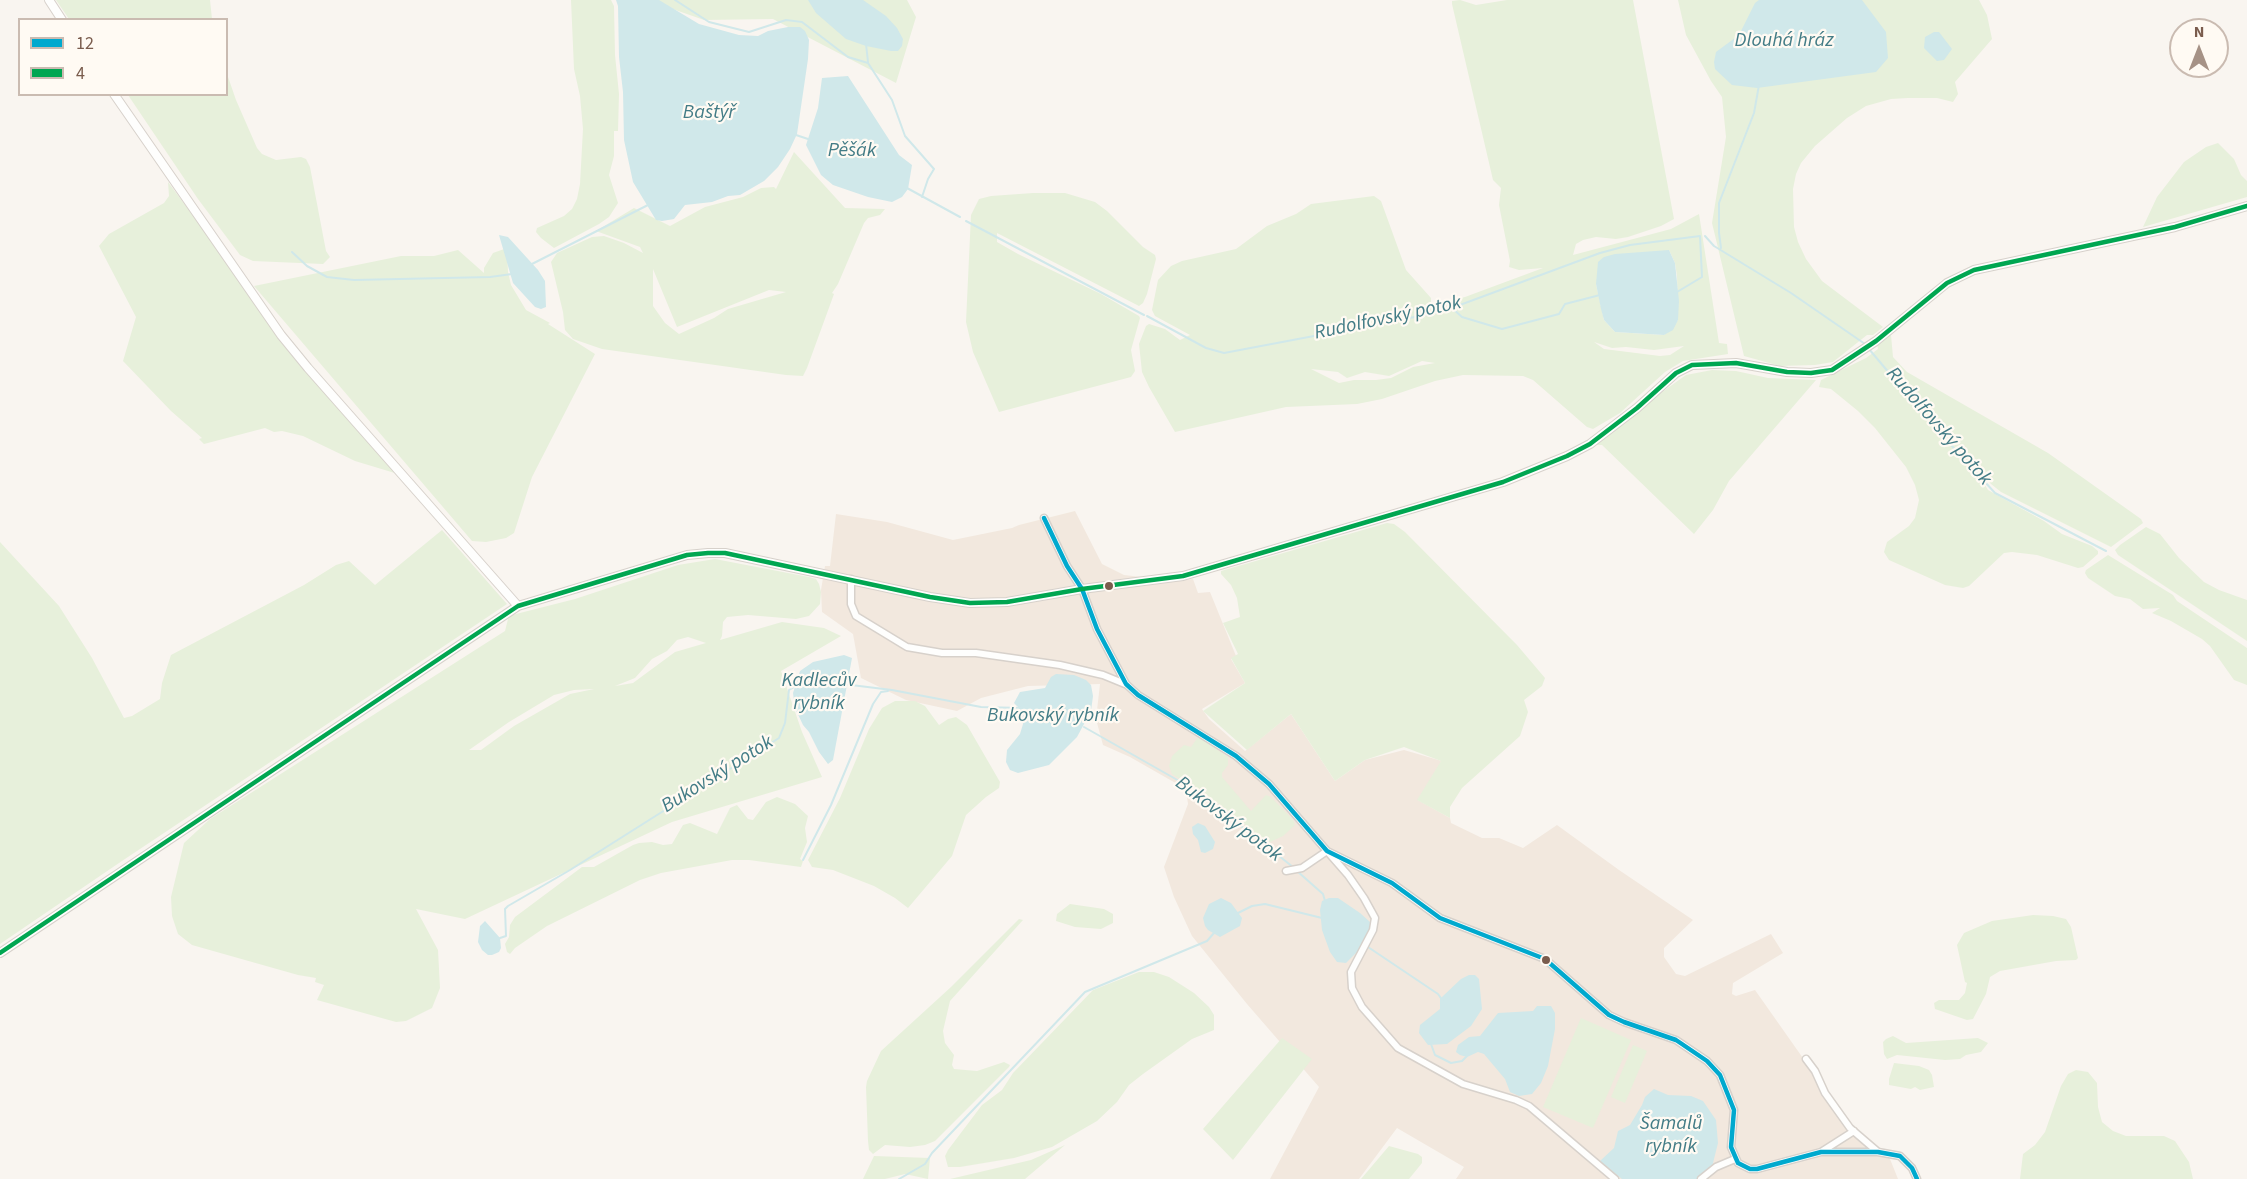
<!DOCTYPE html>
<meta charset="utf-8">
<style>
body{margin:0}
#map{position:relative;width:2247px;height:1179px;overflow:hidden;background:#f9f5f0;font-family:"Source Sans 3",sans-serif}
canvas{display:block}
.legend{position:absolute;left:18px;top:18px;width:210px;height:78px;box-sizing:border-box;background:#fffaf3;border:2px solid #cabbb1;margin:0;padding:8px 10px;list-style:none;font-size:18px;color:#7a5c4d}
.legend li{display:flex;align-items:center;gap:12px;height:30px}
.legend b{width:30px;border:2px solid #cabbb1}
.north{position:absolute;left:2169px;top:18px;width:60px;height:60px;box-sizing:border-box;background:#fffaf3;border:2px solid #cabbb1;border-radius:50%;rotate:0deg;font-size:16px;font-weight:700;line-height:24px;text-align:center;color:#7a5c4d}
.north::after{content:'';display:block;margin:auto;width:21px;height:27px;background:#a69286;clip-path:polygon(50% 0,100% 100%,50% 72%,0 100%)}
</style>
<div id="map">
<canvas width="2247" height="1179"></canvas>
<ul class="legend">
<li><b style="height:8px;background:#00a9ce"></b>12</li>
<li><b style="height:8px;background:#00a651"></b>4</li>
</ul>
<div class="north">N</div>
</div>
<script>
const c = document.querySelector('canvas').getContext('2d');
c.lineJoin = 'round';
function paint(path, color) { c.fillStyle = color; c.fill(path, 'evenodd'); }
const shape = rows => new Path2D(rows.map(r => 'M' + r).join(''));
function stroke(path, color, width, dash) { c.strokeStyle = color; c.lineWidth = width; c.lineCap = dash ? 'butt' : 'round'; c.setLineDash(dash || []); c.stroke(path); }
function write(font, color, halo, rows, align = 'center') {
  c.font = font + ' "Source Sans 3",sans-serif'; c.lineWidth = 4.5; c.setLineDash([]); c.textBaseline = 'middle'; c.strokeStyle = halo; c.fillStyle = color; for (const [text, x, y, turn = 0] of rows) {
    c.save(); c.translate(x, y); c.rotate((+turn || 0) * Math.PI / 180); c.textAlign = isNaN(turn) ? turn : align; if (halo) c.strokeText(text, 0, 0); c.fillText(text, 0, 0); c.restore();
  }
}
const residential = shape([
 [1075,511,1102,564,1124,575,1177,581,1193,579,1198,593,1210,592,1236,656,1231,659,1245,683,1202,709,1209,719,1245,751,1291,714,1335,781,1365,760,1404,750,1442,761,1418,800,1450,818,1451,823,1482,838,1499,838,1523,848,1557,825,1619,870,1693,920,1664,948,1664,957,1676,974,1685,976,1771,934,1783,953,1733,983,1732,994,1736,996,1755,990,1805,1061,1846,1128,1890,1159,1898,1179,1456,1179,1464,1167,1397,1128,1359,1179,1270,1179,1319,1087,1247,1004,1192,936,1174,897,1164,867,1188,804,1186,789,1130,757,1103,745,1096,719,1100,684,1028,686,981,698,957,711,906,700,861,678,853,634,822,612,821,590,825,566,830,566,836,514,887,522,953,540,1012,528,1019,525]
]);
const green = shape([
 [56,0,210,0,212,19,69,19],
 [571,0,611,0,614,6,615,55,619,94,618,131,614,131,614,156,609,175,618,203,609,217,599,224,554,248,541,238,536,232,537,228,564,216,572,209,577,199,580,184,583,129,580,96,574,69],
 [647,0,907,0,916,17,896,83,773,19,704,20],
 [1460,0,1476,5,1507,0,1633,0,1674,219,1661,226,1628,237,1616,239,1596,237,1583,240,1576,244,1573,255,1671,229,1699,214,1719,343,1727,344,1728,354,1683,361,1665,372,1620,413,1593,429,1587,427,1533,380,1523,376,1463,375,1435,381,1382,399,1357,404,1286,407,1175,432,1149,387,1142,372,1139,344,1146,326,1149,324,1165,329,1180,340,1190,335,1155,316,1152,310,1158,280,1171,266,1182,261,1236,249,1267,226,1296,214,1311,204,1374,196,1381,201,1406,270,1431,298,1431,305,1465,297,1543,268,1519,270,1509,267,1510,261,1499,205,1501,188,1493,180,1452,4,1452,1],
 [1669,250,1675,263,1677,276,1678,320,1664,335,1615,332,1604,320,1596,284],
 [1594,342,1612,348,1626,347,1654,350,1684,346,1670,355,1660,356,1604,349],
 [1422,361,1435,363,1413,367,1391,378,1376,380,1354,380,1339,383,1311,369,1338,372,1347,378,1365,372,1389,376],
 [1678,0,1979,0,1987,15,1992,39,1955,82,1958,94,1953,102,1937,98,1908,98,1891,99,1866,106,1847,118,1815,146,1801,163,1796,174,1793,189,1794,227,1798,242,1806,259,1822,281,1883,327,1873,335,1867,335,1833,362,1815,365,1780,366,1744,356,1712,223,1726,137,1722,97,1711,81,1686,35],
 [227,74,236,100,257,148,262,154,276,160,301,157,306,159,310,167,326,251,330,257,323,264,253,261,240,255,198,199,128,95,226,94],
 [2218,143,2234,159,2241,175,2247,181,2247,197,2143,227,2157,197,2184,162,2206,147],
 [794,152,845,208,885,209,880,215,868,218,864,223,838,284,832,293,834,294,807,368,803,376,786,375,602,349,573,339,565,330,563,312,551,262,557,253,592,237,604,236,624,243,643,253,640,247,596,231,634,208,670,226,705,207,743,197,761,188,774,187,776,189],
 [653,269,677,327,769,290,786,292,728,309,714,318,679,334,665,323,653,306],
 [168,182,262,308,398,474,355,461,303,436,282,431,274,432,265,428,204,444,199,439,202,438,171,411,123,361,136,317,99,246,109,234,164,203,169,196],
 [1033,193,1065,193,1095,202,1107,211,1143,247,1155,255,1156,259,1147,294,1143,303,1139,306,997,233,997,242,1018,254,1101,294,1139,316,1140,318,1131,350,1135,371,1131,377,999,412,973,352,966,322,971,215,979,199,991,196],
 [507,248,508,272,511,285,526,310,550,323,548,324,595,354,532,477,514,533,506,538,486,542,472,541,254,286,401,256,434,256,458,250,484,273,484,268,493,253],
 [1891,335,1893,357,1907,372,2048,453,2141,519,2143,523,2111,547,2001,492,1991,484,1970,461,1988,490,2044,521,2062,534,2092,546,2098,551,2098,554,2083,567,2078,568,2037,555,2012,552,2004,553,1969,586,1963,588,1945,585,1889,560,1884,552,1887,542,1909,526,1915,518,1919,500,1915,485,1906,467,1875,428,1858,411,1831,389,1819,387,1821,380,1866,358,1878,349,1877,344],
 [1712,370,1736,371,1768,378,1816,380,1729,481,1713,510,1694,534,1602,445,1596,445,1592,442,1686,375],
 [1387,523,1394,524,1405,532,1517,645,1545,678,1542,686,1524,700,1528,712,1520,736,1462,788,1450,807,1450,818,1417,800,1441,761,1404,747,1365,760,1335,781,1291,714,1247,750,1203,711,1245,683,1231,658,1238,654,1223,623,1240,617,1237,598,1231,585,1221,574,1221,571],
 [2146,527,2160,534,2179,558,2204,582,2219,590,2247,600,2247,641,2118,555,2115,550,2120,545],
 [442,530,507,604,119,863,0,944,0,542,59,606,92,658,124,718,132,716,160,699,162,683,171,655,304,585,336,565,349,561,375,585],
 [2108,555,2173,595,2177,601,2247,648,2247,685,2234,680,2210,646,2202,639,2171,621,2152,613,2160,608,2143,609,2130,599,2115,596,2088,578,2085,573,2086,570],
 [715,559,809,577,816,579,819,584,821,592,820,604,809,616,796,619,748,615,727,617,723,622,722,636,720,640,782,622,824,628,841,636,781,671,802,732,822,777,672,822,465,919,416,909,438,950,440,988,432,1008,406,1021,396,1022,317,1000,324,985,315,982,316,978,298,975,192,945,178,934,172,916,171,897,184,843,210,819,505,631,508,619,512,615,575,599,678,565],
 [688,637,706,643,675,652,633,683,615,686,635,678,652,659,667,651,677,640],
 [594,689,570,694,514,726,481,750,469,750,509,722,554,695,574,690],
 [895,701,915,701,925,706,939,725,948,719,956,717,967,725,1000,782,999,788,986,797,966,815,952,856,908,908,895,898,874,886,833,870,812,867,808,860,840,798,869,729,882,708],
 [1198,737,1228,757,1228,765,1222,773,1222,777,1251,811,1266,795,1271,797,1293,820,1295,825,1283,836,1268,843,1218,803,1172,774,1169,766,1172,756,1184,745,1191,747],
 [777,797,795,804,808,816,805,828,807,842,800,859,803,861,801,867,749,860,732,860,661,873,640,880,547,926,515,948,510,954,507,952,505,944,509,937,510,925,515,917,582,867,594,867,633,845,639,843,652,842,663,845,672,844,683,825,690,823,717,834,730,808,737,805,748,819,753,820,766,802],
 [1070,904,1104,909,1113,914,1113,923,1101,929,1075,927,1056,921,1057,914],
 [2033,915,2053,916,2066,919,2071,927,2078,958,2076,960,2056,961,2000,971,1990,977,1986,994,1973,1019,1967,1020,1935,1009,1934,1003,1939,1000,1959,1000,1965,993,1967,983,1965,982,1957,945,1964,933,1992,921],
 [1019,919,1023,920,950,1001,943,1031,945,1043,954,1055,952,1065,954,1069,977,1071,1004,1062,1010,1065,1009,1067,935,1141,925,1145,910,1147,885,1145,873,1154,869,1150,868,1141,866,1087,867,1081,881,1051,951,987],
 [1139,972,1154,972,1169,977,1194,993,1209,1007,1214,1015,1214,1030,1192,1039,1143,1074,1129,1085,1117,1102,1097,1121,1052,1147,1014,1158,960,1167,948,1167,945,1156,948,1150,982,1105,1002,1090,1013,1073,1093,990],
 [1581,1018,1631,1040,1593,1128,1543,1107],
 [1893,1036,1906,1043,1978,1038,1988,1043,1981,1052,1966,1055,1960,1059,1945,1060,1897,1055,1887,1059,1884,1054,1883,1042,1886,1039],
 [1282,1038,1312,1059,1233,1160,1203,1129],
 [1633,1045,1647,1051,1625,1103,1611,1097],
 [1894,1063,1919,1066,1929,1070,1932,1075,1934,1087,1920,1090,1915,1087,1911,1089,1889,1085,1889,1079],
 [2076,1070,2088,1072,2097,1083,2098,1107,2102,1122,2113,1131,2126,1136,2164,1136,2175,1141,2189,1162,2193,1179,2020,1179,2023,1154,2035,1145,2045,1132,2061,1086,2068,1074],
 [1065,1145,1025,1179,950,1179,1031,1160],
 [1389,1146,1418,1154,1422,1157,1422,1163,1409,1179,1361,1179],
 [874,1156,930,1158,928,1179,905,1174,885,1179,863,1179]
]);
const water = shape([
 [616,0,659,0,699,24,739,35,758,36,768,31,788,27,800,27,805,31,809,40,808,59,797,134,790,149,778,167,764,181,740,195,728,196,712,202,685,205,674,219,662,221,656,220,633,182,624,140,623,92,619,57,618,6],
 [808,0,863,0,886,16,897,28,903,39,902,46,898,51,891,51,866,46,846,39,816,13],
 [1759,0,1862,0,1886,32,1888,58,1876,72,1757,88,1732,85,1715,69,1714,62,1716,52,1739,35,1755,3],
 [1934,32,1939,32,1952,49,1944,60,1937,61,1924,48,1925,37],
 [848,76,899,155,912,165,908,189,902,197,892,202,868,197,833,185,821,175,806,145,818,108,822,78],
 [499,235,508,237,538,270,545,281,546,307,541,309,535,307,513,283],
 [1669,250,1675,263,1679,301,1678,320,1673,330,1664,335,1615,332,1604,320,1601,309,1596,284,1598,262,1604,257,1615,254],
 [844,655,852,658,833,760,828,764,819,752,809,732,803,725,795,708,793,693,800,671,813,662],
 [1056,674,1074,675,1086,680,1091,685,1093,696,1091,711,1077,737,1049,765,1018,773,1010,770,1006,762,1007,750,1020,734,1023,724,1019,708,1014,703,1020,692,1045,688,1051,677],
 [1198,823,1205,826,1215,842,1213,849,1205,853,1201,852,1198,840,1193,834,1192,827],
 [1221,898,1231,903,1242,918,1240,926,1220,937,1208,930,1205,926,1203,918,1209,904],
 [1329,898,1338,898,1360,913,1370,922,1371,926,1362,947,1346,963,1337,962,1330,952,1322,930,1320,910,1322,901],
 [485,921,500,938,501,948,499,952,492,955,488,955,482,950,478,942,480,926],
 [1469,975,1475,975,1479,979,1482,1009,1471,1026,1447,1044,1428,1045,1419,1033,1420,1025,1440,1009,1440,999,1443,996,1461,979],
 [1537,1006,1551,1006,1555,1013,1555,1029,1548,1066,1541,1083,1532,1094,1519,1096,1510,1092,1505,1079,1484,1054,1478,1052,1467,1057,1460,1055,1456,1052,1458,1045,1469,1037,1480,1036,1498,1013,1533,1011],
 [1654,1089,1668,1095,1691,1096,1703,1101,1716,1120,1718,1143,1712,1167,1701,1177,1697,1179,1622,1179,1600,1161,1614,1148,1618,1131,1630,1125,1642,1105,1645,1097]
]);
const stream = shape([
 [675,0,709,22,749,32,786,20,802,22,848,57,868,63,892,100,905,136,934,169,928,179,922,197],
 [866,44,868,62],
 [796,135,808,139],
 [907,188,960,217],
 [966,221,1144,315],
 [1705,236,1714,246,1791,293,1865,344],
 [1721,248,1719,233,1719,203,1754,113,1759,85],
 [292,252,307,266,327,277,354,280,490,277,512,274],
 [530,265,648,205],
 [1452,308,1462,317,1502,329,1559,314,1565,304,1600,295],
 [1147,316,1206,348,1224,353,1441,312,1600,253,1630,245,1700,236,1702,277,1677,292],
 [1869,349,1932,424,1995,493,2106,551],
 [843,684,892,690,981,707,1022,708],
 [1084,727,1195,790,1293,867],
 [803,860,831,805,873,704,881,692,888,691],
 [1297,871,1323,894,1325,901],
 [1238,913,1252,906,1265,904,1322,918],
 [500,938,506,936,505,909,508,906,570,870,779,738,785,723,789,690,796,686],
 [1365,945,1438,994,1443,1001],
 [1431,1044,1435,1055,1451,1063,1462,1061,1467,1056],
 [899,1179,925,1164,932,1153,1085,992,1207,941,1214,933]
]);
const minor = shape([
 [1044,518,1067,566,1082,589,1097,629,1126,684,1138,695,1236,756,1269,784,1327,851,1392,883,1440,918,1545,959,1609,1015,1624,1022,1676,1040,1707,1061,1720,1075,1734,1110,1731,1147,1738,1163,1750,1169,1757,1169,1821,1152,1878,1152,1900,1156,1912,1168,1917,1179],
 [851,579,851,604,856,616,907,647,942,653,976,653,1060,665,1103,675,1125,684],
 [1286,871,1302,868,1327,851,1348,875,1364,898,1375,918,1373,930,1351,972,1352,988,1362,1007,1398,1048,1463,1084,1516,1100,1529,1106,1615,1179],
 [1806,1059,1815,1071,1825,1093,1850,1128,1878,1152],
 [1821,1152,1854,1131],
 [1701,1179,1716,1167,1735,1159]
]);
const tertiary = shape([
 [49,0,62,20],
 [114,94,281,335,308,368,518,606],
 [0,953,518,606,687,555,708,553,725,553,930,597,970,603,1007,602,1082,589,1183,576,1503,482,1567,456,1590,444,1637,408,1676,373,1692,365,1736,363,1787,372,1811,373,1832,370,1876,341,1947,283,1974,270,2175,227,2247,206]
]);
const bus1 = shape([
 [1044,518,1067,566,1082,589,1097,629,1126,684,1138,695,1236,756,1269,784,1327,851,1392,883,1440,918,1545,959,1609,1015,1624,1022,1676,1040,1707,1061,1720,1075,1734,1110,1731,1147,1738,1163,1750,1169,1757,1169,1821,1152,1878,1152,1900,1156,1912,1168,1917,1179]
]);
const bus2 = shape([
 [0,953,518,606,687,555,708,553,725,553,930,597,970,603,1007,602,1082,589,1183,576,1503,482,1567,456,1590,444,1637,408,1676,373,1692,365,1736,363,1787,372,1811,373,1832,370,1876,341,1947,283,1974,270,2175,227,2247,206]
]);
const markers = [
 [1109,586,5,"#7a5c4d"],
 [1546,960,5,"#7a5c4d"]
];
const waterNames = [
 ["Dlouhá hráz",1784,42],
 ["Baštýř",709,114],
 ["Pěšák",852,152],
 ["Rudolfovský potok",1388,319,-12],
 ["Rudolfovský potok",1938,427,49],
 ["Kadlecův",819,682],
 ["rybník",819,705],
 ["Bukovský rybník",1053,717],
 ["Bukovský potok",718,775,-32],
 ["Bukovský potok",1228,820,37],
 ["Šamalů",1671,1125],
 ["rybník",1671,1148]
];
paint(residential, '#f2e8de');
paint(green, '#e7f0db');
paint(water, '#d0e8ea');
stroke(stream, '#d0e8ea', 2);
stroke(minor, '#d7d1cb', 9);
stroke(tertiary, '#d7d1cb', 10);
stroke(minor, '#fefefd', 6);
stroke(tertiary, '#fefefd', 8);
stroke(bus1, '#00a9ce', 4.5);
stroke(bus2, '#00a651', 4.5);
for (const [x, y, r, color] of markers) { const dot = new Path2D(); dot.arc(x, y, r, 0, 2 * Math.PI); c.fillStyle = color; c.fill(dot); stroke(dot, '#fffaf3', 2); }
write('italic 20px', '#437c86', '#fffaf3', waterNames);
</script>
